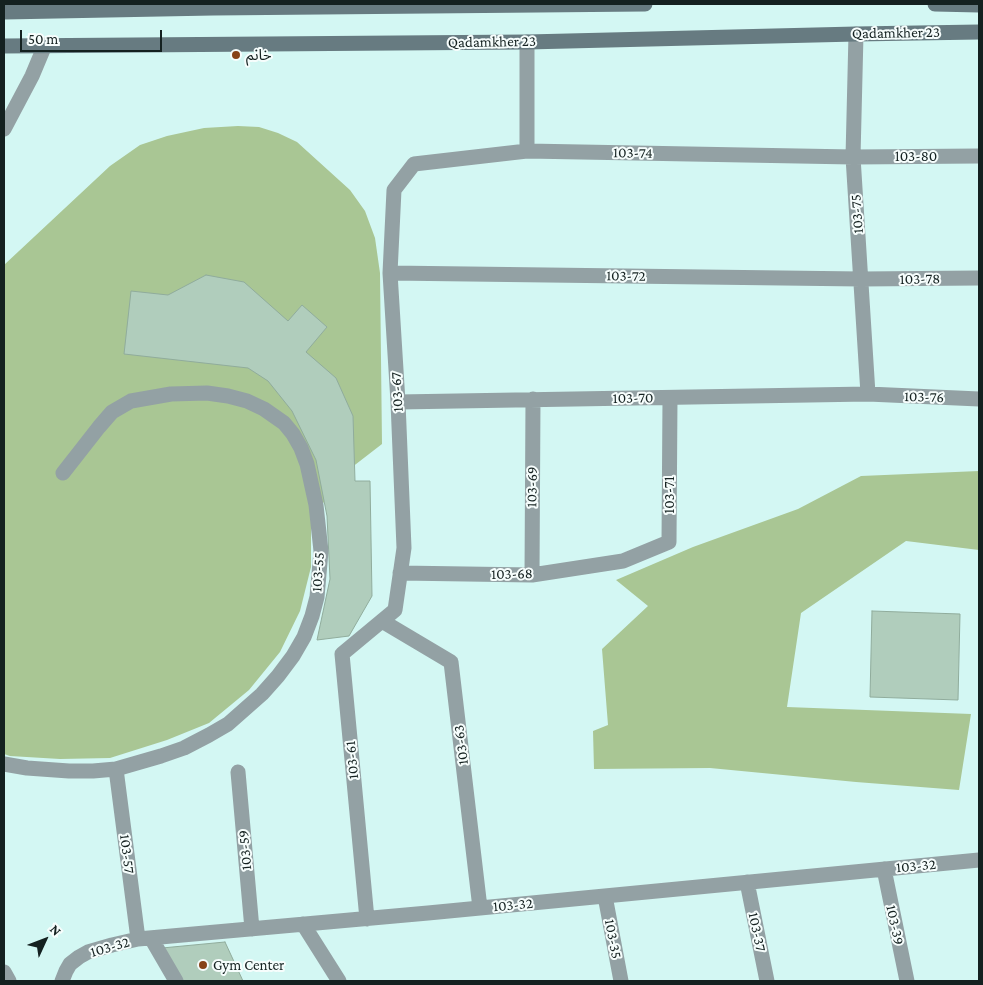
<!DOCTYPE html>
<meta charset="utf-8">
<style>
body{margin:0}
#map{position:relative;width:983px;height:985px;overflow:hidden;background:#d3f7f3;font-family:"Crimson Pro",serif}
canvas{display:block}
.frame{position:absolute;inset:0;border:5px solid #142120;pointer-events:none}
.north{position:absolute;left:20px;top:915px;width:50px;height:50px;-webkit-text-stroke:4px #f6fdfc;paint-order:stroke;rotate:47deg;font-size:14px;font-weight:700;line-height:20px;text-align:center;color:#142120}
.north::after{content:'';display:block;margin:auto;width:18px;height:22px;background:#142120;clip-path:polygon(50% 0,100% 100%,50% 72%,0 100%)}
.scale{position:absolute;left:20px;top:30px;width:142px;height:22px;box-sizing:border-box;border:2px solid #142120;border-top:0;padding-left:6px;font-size:15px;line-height:18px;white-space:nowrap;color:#142120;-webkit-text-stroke:4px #f6fdfc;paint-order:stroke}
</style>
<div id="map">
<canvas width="983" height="985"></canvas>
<div class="frame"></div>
<div class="north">N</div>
<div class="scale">50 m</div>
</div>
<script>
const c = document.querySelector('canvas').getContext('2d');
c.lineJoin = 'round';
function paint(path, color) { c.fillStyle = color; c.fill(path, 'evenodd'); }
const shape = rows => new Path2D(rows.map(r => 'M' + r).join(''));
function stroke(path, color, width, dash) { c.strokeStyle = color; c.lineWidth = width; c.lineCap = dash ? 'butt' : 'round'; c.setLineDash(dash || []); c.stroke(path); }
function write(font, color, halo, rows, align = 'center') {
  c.font = font + ' "Crimson Pro","Noto Sans Arabic",serif'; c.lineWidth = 4; c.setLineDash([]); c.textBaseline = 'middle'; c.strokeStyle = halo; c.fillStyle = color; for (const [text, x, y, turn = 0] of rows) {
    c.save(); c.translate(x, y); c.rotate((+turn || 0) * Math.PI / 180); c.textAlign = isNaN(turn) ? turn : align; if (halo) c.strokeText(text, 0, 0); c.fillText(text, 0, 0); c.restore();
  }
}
const green = shape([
 [238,126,259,127,278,133,297,142,350,190,365,211,375,238,380,273,382,444,338,478,311,524,311,567,300,611,280,652,249,690,209,723,167,740,110,758,60,759,10,756,4,754,4,265,110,166,140,145,167,136,204,128],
 [979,471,979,550,906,541,801,613,787,707,971,714,959,790,856,782,710,768,594,769,593,731,608,725,602,649,648,606,616,580,693,547,798,509,861,476]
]);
const building = shape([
 [206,275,244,282,288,321,302,305,327,327,306,352,336,378,353,416,355,481,370,481,372,596,349,636,317,640,330,579,327,516,316,460,292,411,268,381,248,368,124,354,131,291,168,295,206,275],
 [872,611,960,614,958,700,870,697,872,611],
 [225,942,243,981,181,981,162,948,225,942]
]);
const street = shape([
 [856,34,853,157,868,394],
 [527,42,527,151],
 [4,129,32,76,45,45],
 [390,273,861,279,979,278],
 [398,402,868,394,979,399],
 [400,573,532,575,623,561,669,542,670,398],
 [532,575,533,399],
 [382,621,451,662,480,908],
 [4,764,27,768,69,771,93,771,116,769,161,756,184,748,209,735,228,724,262,694,278,676,293,656,304,637,312,616,317,597,321,551,316,505,307,464,301,448,293,434,284,423,264,409,247,401,228,396,207,393,171,394,131,401,112,412,99,427,63,473],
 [116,769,138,939],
 [238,772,252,929],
 [884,869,907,981],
 [747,882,767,981],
 [605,896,621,981],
 [367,919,342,654,395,610,404,548,398,402,390,273,394,190,414,164,527,151,853,157,979,156],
 [303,924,339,981],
 [151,938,176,981],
 [4,972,9,981],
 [62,981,66,971,70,964,79,957,88,952,112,945,138,939,428,913,979,860]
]);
const secondary = shape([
 [935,4,979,5],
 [4,12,213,8,645,4],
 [4,46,527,42,856,34,979,32]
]);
const markers = [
 [236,55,5,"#884318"],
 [203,965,5,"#884318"]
];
const streetNames = [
 ["Qadamkher 23",896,33,-1],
 ["Qadamkher 23",492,42,-1],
 ["103-74",633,153,1],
 ["103-80",916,156],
 ["103-75",857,214,-94],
 ["103-72",626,276,1],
 ["103-78",920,279,-1],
 ["103-67",397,392,-93],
 ["103-76",924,397,2],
 ["103-70",633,398,-1],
 ["103-69",532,487,-89],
 ["103-71",669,495,-90],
 ["103-55",318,572,-86],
 ["103-68",512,574,-1],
 ["103-63",461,745,-97],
 ["103-61",352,760,-95],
 ["103-59",245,850,-95],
 ["103-57",127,854,83],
 ["103-32",916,866,-5],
 ["103-32",513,905,-5],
 ["103-39",895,925,78],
 ["103-37",757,932,78],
 ["103-35",613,939,79],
 ["103-32",110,947,-16]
];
const poiNames = [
 ["خانم",246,55],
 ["Gym Center",213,965]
];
paint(green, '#a9c694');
paint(building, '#b0cdbc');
stroke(building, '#90ac9c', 1);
stroke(street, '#93a1a4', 15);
stroke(secondary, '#677b81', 15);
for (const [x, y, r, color] of markers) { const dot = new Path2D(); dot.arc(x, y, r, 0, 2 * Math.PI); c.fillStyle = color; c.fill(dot); stroke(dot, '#f6fdfc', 2); }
write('15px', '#142120', '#f6fdfc', streetNames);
write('15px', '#142120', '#f6fdfc', poiNames, 'left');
</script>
